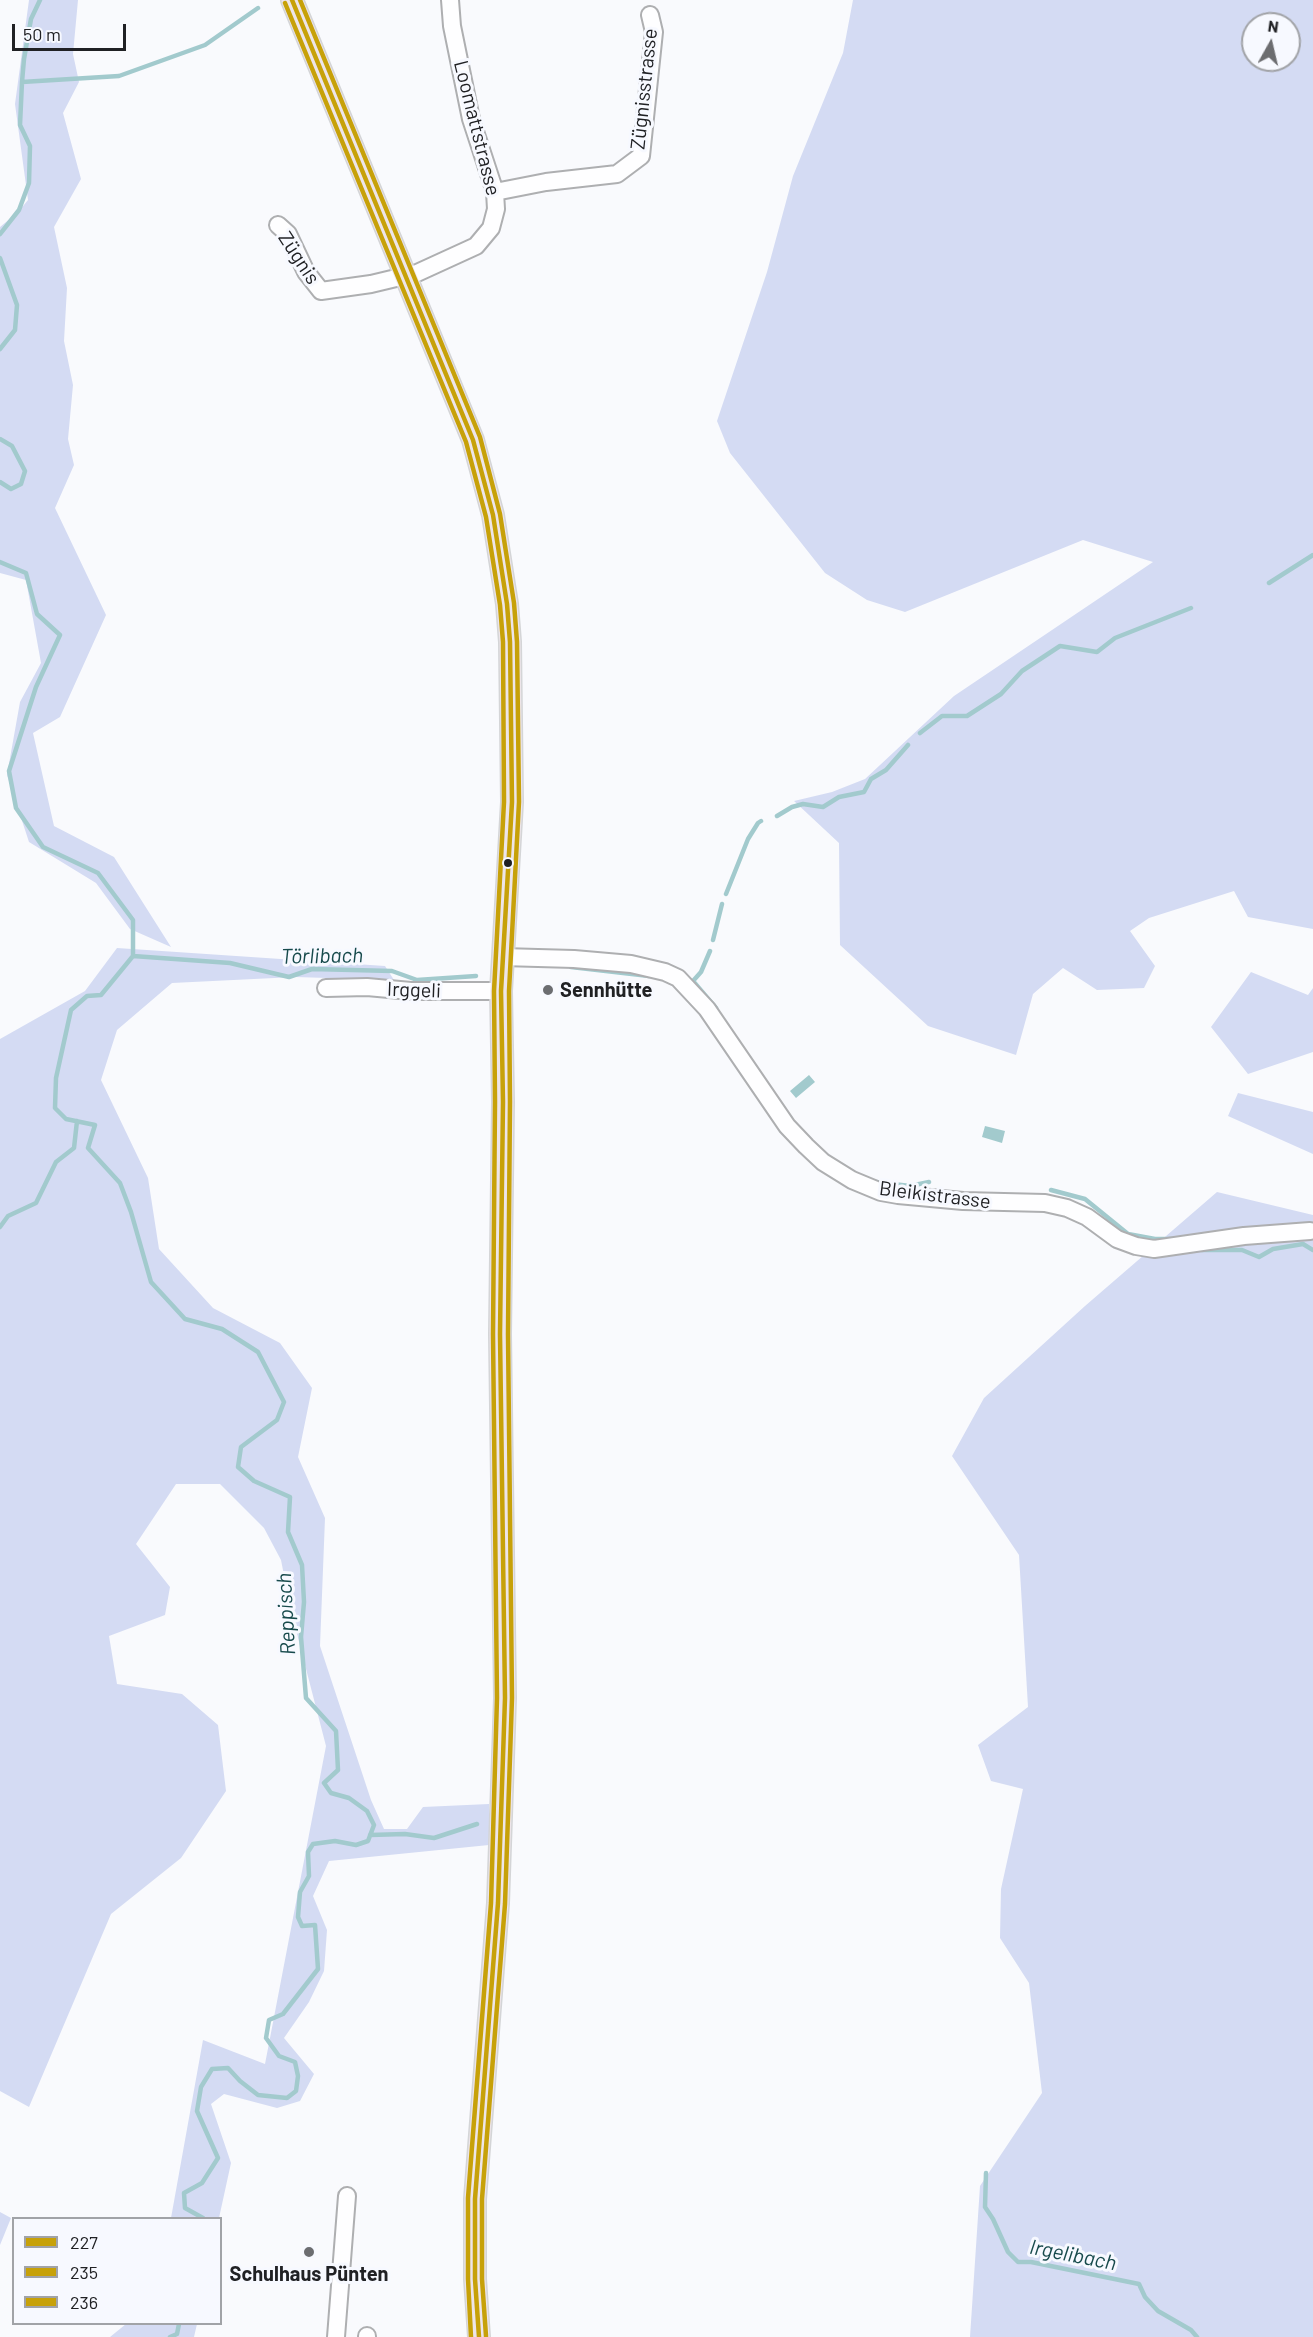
<!DOCTYPE html>
<meta charset="utf-8">
<style>
body{margin:0}
#map{position:relative;width:1313px;height:2337px;overflow:hidden;background:#f9fafd;font-family:Barlow,sans-serif}
canvas{display:block}
.legend{position:absolute;left:12px;top:2217px;width:210px;height:108px;box-sizing:border-box;background:#f7f9ff;border:2px solid #a1a3a7;margin:0;padding:8px 10px;list-style:none;font-size:18px;color:#202124}
.legend li{display:flex;align-items:center;gap:12px;height:30px}
.legend b{width:30px;border:2px solid #a1a3a7}
.north{position:absolute;left:1241px;top:12px;width:60px;height:60px;box-sizing:border-box;background:#f7f9ff;border:2px solid #a1a3a7;border-radius:50%;rotate:8deg;font-size:16px;font-weight:700;line-height:24px;text-align:center;color:#202124}
.north::after{content:'';display:block;margin:auto;width:21px;height:27px;background:#6c6d70;clip-path:polygon(50% 0,100% 100%,50% 72%,0 100%)}
.scale{position:absolute;left:12px;top:24px;width:114px;height:27px;box-sizing:border-box;border:3px solid #202124;border-top:0;padding-left:8px;font-size:18px;line-height:21px;white-space:nowrap;color:#202124;-webkit-text-stroke:4px #f7f9ff;paint-order:stroke}
</style>
<div id="map">
<canvas width="1313" height="2337"></canvas>
<ul class="legend">
<li><b style="height:8px;background:#c7a109"></b>227</li>
<li><b style="height:8px;background:#c7a109"></b>235</li>
<li><b style="height:8px;background:#c7a109"></b>236</li>
</ul>
<div class="north">N</div>
<div class="scale">50 m</div>
</div>
<script>
const c = document.querySelector('canvas').getContext('2d');
c.lineJoin = 'round';
function paint(path, color) { c.fillStyle = color; c.fill(path, 'evenodd'); }
const shape = rows => new Path2D(rows.map(r => 'M' + r).join(''));
function stroke(path, color, width, dash) { c.strokeStyle = color; c.lineWidth = width; c.lineCap = dash ? 'butt' : 'round'; c.setLineDash(dash || []); c.stroke(path); }
function write(font, color, halo, rows, align = 'center') {
  c.font = font + ' Barlow,sans-serif'; c.lineWidth = 6; c.setLineDash([]); c.textBaseline = 'middle'; c.strokeStyle = halo; c.fillStyle = color; for (const [text, x, y, turn = 0] of rows) {
    c.save(); c.translate(x, y); c.rotate((+turn || 0) * Math.PI / 180); c.textAlign = isNaN(turn) ? turn : align; if (halo) c.strokeText(text, 0, 0); c.fillText(text, 0, 0); c.restore();
  }
}
const forest = shape([
 [29,0,78,0,73,54,79,82,63,113,81,179,54,227,67,288,64,341,73,385,68,439,74,465,55,508,106,615,60,717,33,733,54,826,114,857,171,947,130,929,96,883,29,842,7,775,20,702,41,663,26,580,0,573,0,227,18,212,28,200,15,104],
 [853,0,1313,0,1313,929,1248,917,1234,891,1149,918,1130,931,1155,966,1144,988,1097,990,1063,968,1033,994,1016,1055,928,1026,840,945,839,843,794,801,832,792,865,779,954,696,1153,562,1083,540,905,612,867,600,825,573,730,453,717,421,767,272,793,176,843,53],
 [1253,24,1289,24,1289,60,1253,60],
 [117,948,385,966,394,980,295,977,172,983,117,1030,101,1080,148,1178,159,1249,213,1308,280,1343,312,1388,298,1457,325,1518,320,1646,371,1800,384,1829,407,1829,423,1807,489,1804,489,1845,329,1861,313,1896,327,1930,324,1971,309,2002,284,2038,314,2074,300,2101,277,2108,224,2094,211,2104,231,2163,219,2218,171,2218,203,2040,265,2064,326,1746,291,1611,281,1560,264,1528,220,1484,176,1484,136,1544,170,1587,165,1615,109,1636,117,1684,182,1694,218,1725,226,1791,181,1858,111,1914,29,2107,0,2091,0,1039,85,991],
 [1251,972,1308,995,1313,988,1313,1052,1248,1074,1211,1027],
 [1238,1093,1313,1112,1313,1154,1228,1116],
 [1217,1192,1313,1215,1313,2337,970,2337,980,2186,1042,2093,1029,1983,1000,1938,1001,1889,1023,1789,991,1781,978,1745,1028,1707,1019,1555,952,1456,984,1398,1085,1306],
 [0,2212,11,2218,0,2245],
 [126,2324,197,2324,194,2337,110,2337]
]);
const water = shape([
 [809,1075,815,1082,796,1098,790,1091],
 [985,1126,1005,1131,1002,1143,982,1137]
]);
const stream = shape([
 [22,82,119,76,205,45,258,8],
 [0,234,19,210,29,183,30,146,20,125,22,82,24,59,31,19,40,0],
 [0,258,17,305,15,330,0,349],
 [0,439,12,446,25,471,21,484,11,489,0,482],
 [0,562,26,573,37,614,60,635,36,687,9,771,16,808,43,847,98,873,133,920,133,956,101,995,87,996,71,1010,56,1078,55,1108,66,1119,95,1125,88,1148,120,1183,131,1212,151,1282,185,1319,222,1329,258,1352,284,1402,277,1420,241,1447,238,1467,254,1481,290,1497,288,1532,302,1565,304,1602,301,1637,306,1698,336,1731,338,1770,324,1783,331,1793,349,1798,367,1811,374,1825,368,1841,356,1845,335,1841,313,1844,308,1852,309,1876,300,1892,298,1917,302,1926,315,1925,318,1969,283,2014,269,2020,266,2038,279,2056,295,2062,298,2076,296,2091,287,2098,258,2095,240,2081,228,2068,212,2069,201,2087,197,2111,218,2158,202,2183,184,2193,185,2208,203,2218],
 [1269,583,1313,555],
 [920,733,942,716,967,716,1001,694,1022,671,1060,646,1097,652,1115,638,1191,608],
 [777,816,792,807,803,804,823,807,839,797,864,792,871,779,886,770,908,745],
 [726,894,748,839,758,823,761,821],
 [713,940,722,904],
 [133,956,230,963,289,977,312,969,392,971,417,980,476,976],
 [571,967,649,976],
 [693,981,716,1008],
 [693,981,701,972,710,951],
 [876,1182,910,1186,929,1182],
 [1051,1190,1085,1199,1128,1234,1155,1239,1172,1239],
 [0,1227,8,1216,36,1203,56,1162,74,1148,77,1121],
 [1202,1250,1242,1250,1259,1257,1273,1249,1303,1244,1313,1250],
 [370,1835,405,1834,434,1838,477,1824],
 [986,2173,985,2207,993,2219,1008,2252,1018,2262,1031,2262,1139,2284,1145,2297,1158,2311,1191,2330,1197,2337],
 [170,2337,177,2334,179,2324]
]);
const minor = shape([
 [495,192,546,182,617,174,641,156,654,32,650,15],
 [278,225,288,234,306,272,321,291,371,284,417,273,476,246,491,228,496,209,495,192,471,119,452,26,450,0],
 [502,957,574,959,631,964,665,972,678,978,707,1009,787,1126,806,1146,823,1162,852,1180,881,1192,898,1195,963,1201,1045,1203,1067,1208,1087,1217,1117,1239,1136,1246,1154,1249,1244,1236,1310,1231],
 [326,988,367,987,411,991,501,991],
 [336,2337,347,2196],
 [367,2337,367,2336]
]);
const major = shape([
 [292,0,473,440,493,515,507,604,510,642,512,802,501,991,503,1102,500,1334,505,1698,498,1903,475,2199,475,2279,479,2337]
]);
const bus1 = shape([
 [292,0,473,440,493,515,507,604,510,642,512,802,501,991,503,1102,500,1334,505,1698,498,1903,475,2199,475,2279,479,2337]
]);
const bus2 = shape([
 [285,3,466,442,486,517,500,605,503,642,504,802,494,991,495,1102,493,1334,497,1698,491,1903,468,2198,468,2279,471,2337]
]);
const bus3 = shape([
 [300,0,480,437,500,514,514,603,517,642,519,802,509,991,510,1102,508,1334,512,1698,505,1904,482,2199,482,2279,486,2336]
]);
const markers = [
 [508,863,5,"#202124"],
 [548,990,6,"#6c6d70"],
 [309,2252,6,"#6c6d70"]
];
const streetNames = [
 ["Zügnisstrasse",644,89,-84],
 ["Loomattstrasse",477,128,76],
 ["Zügnis",299,258,57],
 ["Irggeli",414,990,2],
 ["Bleikistrasse",935,1195,7]
];
const poiNames = [
 ["Sennhütte",560,990],
 ["Schulhaus Pünten",309,2274,"center"]
];
const waterNames = [
 ["Törlibach",322,956,-1],
 ["Reppisch",286,1614,-93],
 ["Irgelibach",1073,2255,11]
];
paint(forest, '#d4dbf3');
paint(water, '#a2cacd');
stroke(stream, '#a2cacd', 4.5);
stroke(minor, '#aeafb1', 20);
stroke(major, '#d4d5d7', 24);
stroke(minor, '#fefeff', 16);
stroke(major, '#ede5e9', 21);
stroke(bus1, '#c7a109', 4.5);
stroke(bus2, '#c7a109', 4.5);
stroke(bus3, '#c7a109', 4.5);
for (const [x, y, r, color] of markers) { const dot = new Path2D(); dot.arc(x, y, r, 0, 2 * Math.PI); c.fillStyle = color; c.fill(dot); stroke(dot, '#f7f9ff', 2); }
write('20px', '#202124', '#f7f9ff', streetNames);
write('bold 20px', '#202124', '#f7f9ff', poiNames, 'left');
write('italic 21px', '#174a4c', '#f7f9ff', waterNames);
</script>
